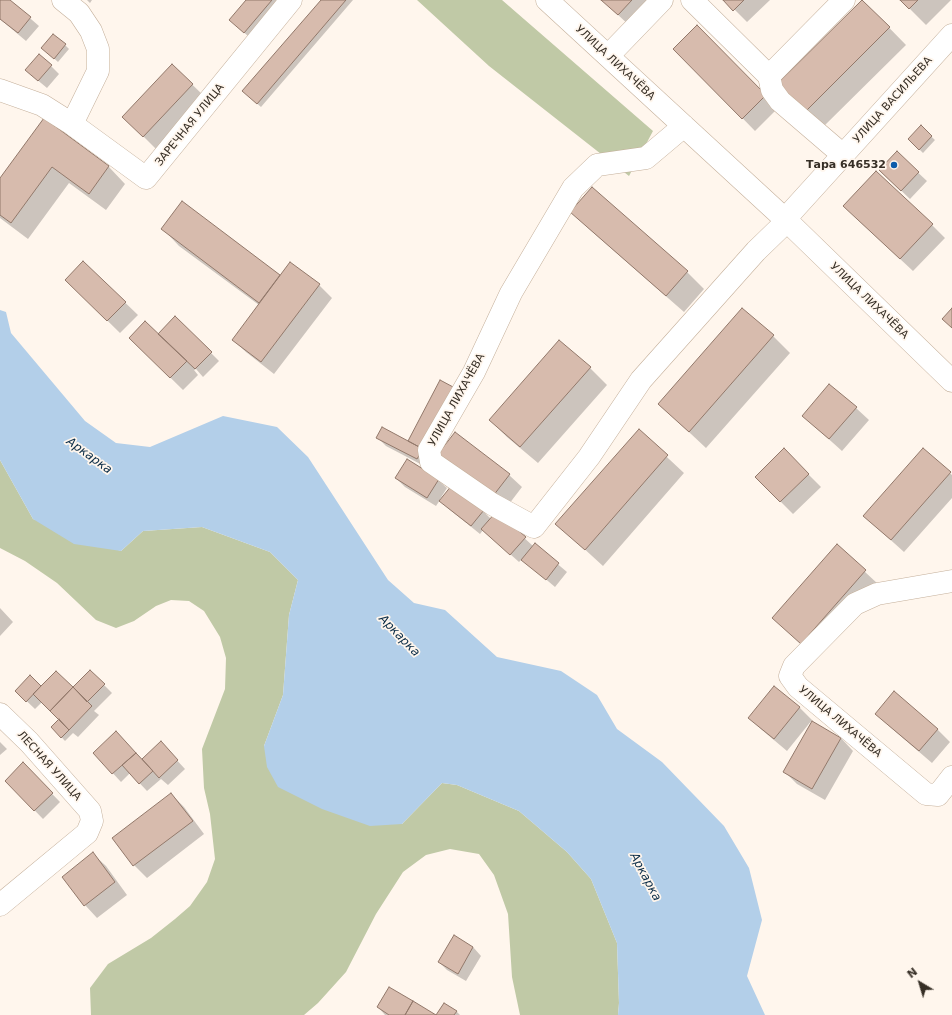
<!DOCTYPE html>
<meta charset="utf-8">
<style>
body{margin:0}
#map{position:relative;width:952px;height:1015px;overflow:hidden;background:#fff6ed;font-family:"DejaVu Sans",sans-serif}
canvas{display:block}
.north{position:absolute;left:900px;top:963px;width:40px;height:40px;-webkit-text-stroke:3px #fff6ed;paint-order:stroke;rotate:322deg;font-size:11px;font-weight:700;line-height:16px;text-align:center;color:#362e25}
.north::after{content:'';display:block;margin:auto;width:14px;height:18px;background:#362e25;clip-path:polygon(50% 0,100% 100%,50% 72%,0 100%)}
</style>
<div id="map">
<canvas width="952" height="1015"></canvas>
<div class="north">N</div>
</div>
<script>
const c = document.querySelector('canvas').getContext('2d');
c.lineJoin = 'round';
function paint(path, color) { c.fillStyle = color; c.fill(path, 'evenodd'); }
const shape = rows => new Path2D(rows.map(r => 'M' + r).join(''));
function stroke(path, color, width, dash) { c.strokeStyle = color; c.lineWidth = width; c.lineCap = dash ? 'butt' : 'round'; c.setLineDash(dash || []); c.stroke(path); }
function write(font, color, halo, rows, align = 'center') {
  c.font = font + ' "DejaVu Sans",sans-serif'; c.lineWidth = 3.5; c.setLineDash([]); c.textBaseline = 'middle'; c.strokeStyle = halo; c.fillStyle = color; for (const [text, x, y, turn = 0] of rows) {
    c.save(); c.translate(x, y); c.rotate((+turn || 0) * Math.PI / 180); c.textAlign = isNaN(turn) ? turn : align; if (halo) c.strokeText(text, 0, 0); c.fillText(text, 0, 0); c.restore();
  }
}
const forest = shape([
 [417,0,502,0,653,131,629,176,489,66],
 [0,460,33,519,121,551,143,531,202,527,270,552,298,580,289,615,283,695,264,746,402,824,442,783,457,785,519,811,567,852,591,879,617,943,619,1003,618,1015,520,1015,512,977,508,914,494,875,479,854,450,849,426,855,403,872,376,914,346,972,318,1003,304,1015,91,1015,90,988,108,964,151,938,175,919,190,906,207,882,215,859,210,814,204,788,202,749,225,689,226,658,220,637,204,611,189,601,171,600,156,606,134,621,116,628,96,620,57,583,25,561,0,548]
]);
const water = shape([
 [0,310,6,312,11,333,85,421,116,443,150,447,223,416,277,427,308,457,388,580,414,603,445,610,497,657,561,671,597,695,617,729,662,762,724,826,749,868,762,920,747,976,765,1015,618,1015,619,1003,617,943,591,879,567,852,519,811,457,785,442,783,402,824,370,826,322,809,278,787,267,767,264,746,283,695,289,615,298,580,270,552,202,527,143,531,121,551,74,544,33,519,0,460]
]);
const shadow = shape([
 [0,0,9,0,39,26,26,41,0,19],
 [87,0,92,0,90,3],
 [247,0,279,0,248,36,234,24],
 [322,0,353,0,261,107,247,95],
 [602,0,656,0,631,27],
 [725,0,770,0,747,22],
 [901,0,951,0,926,25],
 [863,1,906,45,822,128,779,84],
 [697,26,778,108,755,131,675,49],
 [65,45,69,49,58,62,47,52],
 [172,65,205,97,156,149,136,129],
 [51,66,59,74,47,88,35,78],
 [44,120,109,167,125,184,106,210,69,183,28,239,0,218,0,179],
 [921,127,935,140,923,153,909,139],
 [897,153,927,181,910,199,889,179],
 [592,189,687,272,704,289,684,312,588,228,572,212],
 [182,202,281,276,290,263,319,285,332,298,274,374,246,352,233,340,259,305,179,246,163,229],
 [857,219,932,225,945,238,913,271],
 [83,262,138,315,120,333,66,280],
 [176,318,219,361,203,377,196,369,194,370,198,375,183,390,130,338,162,338],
 [773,336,790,353,706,448,659,404],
 [590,368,607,385,538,463,507,437,490,420],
 [463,397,426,467,386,446,378,438,409,442],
 [856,408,869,420,842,451,803,416],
 [639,431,684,473,603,566,557,524],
 [923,449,952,475,952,498,904,552,864,516],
 [784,450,821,487,793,514,756,477],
 [439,454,509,475,522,487,506,508],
 [396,478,438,480,447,488,440,499,483,511,491,519,497,513,533,546,535,545,567,572,555,587,522,559,519,562,483,530,480,534,449,509,440,500,436,506,405,487],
 [837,546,878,584,815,656,773,618],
 [0,608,13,622,0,636],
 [90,671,112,693,94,711,99,715,78,737,73,733,65,741,52,727,60,719,42,702,35,709,16,691,41,688,73,689],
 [799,707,812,720,787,751,762,730,749,718],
 [876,714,937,729,950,742,932,763,889,726],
 [841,738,853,751,825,800,797,784,784,771],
 [0,742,7,749,0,755],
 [161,743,185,769,168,785,161,779,147,791,130,773,121,782,94,753,142,760],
 [23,764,60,802,43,819,6,781],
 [171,794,184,807,204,834,147,878,134,865,114,839],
 [93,854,106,866,127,895,97,918,85,905],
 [454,936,473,947,481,956,466,981,447,970,439,962],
 [378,1007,434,1015,385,1015],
 [456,1011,460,1015,437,1015]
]);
const building = shape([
 [0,0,10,0,31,17,18,33,0,19,0,0],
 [246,0,272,0,244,33,229,20,246,0],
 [321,0,346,0,257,104,242,91,321,0],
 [601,0,632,0,618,15,601,0],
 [723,0,744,0,733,11,723,0],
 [862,0,890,27,805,112,777,84,862,0],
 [900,0,918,0,909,9,900,0],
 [697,25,766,95,742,119,673,49,697,25],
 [53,34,66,44,54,59,41,48,53,34],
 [39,54,52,65,38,81,25,70,39,54],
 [172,64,193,84,143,137,122,117,172,64],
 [44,118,109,166,89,194,52,167,11,223,0,215,0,178,44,118],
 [921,125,932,136,919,150,908,139,921,125],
 [897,151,919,172,901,191,879,170,897,151],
 [876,171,933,224,900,259,843,206,876,171],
 [592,187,688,271,666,296,570,212,592,187],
 [182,201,280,275,259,303,161,229,182,201],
 [83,261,126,302,107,321,65,280,83,261],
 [290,262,320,284,261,362,232,340,290,262],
 [742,308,774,335,689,432,658,404,742,308],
 [952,308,952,328,942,319,952,308],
 [175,316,212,352,195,369,158,334,175,316],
 [145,321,187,361,170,378,129,338,145,321],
 [559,340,591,367,520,447,489,420,559,340],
 [440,380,455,388,423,449,408,441,440,380],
 [829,384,857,407,829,439,802,416,829,384],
 [382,427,423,449,417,459,376,438,382,427],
 [639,429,668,455,585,550,555,524,639,429],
 [455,432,510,474,493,496,438,454,455,432],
 [784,448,809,474,780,502,755,477,784,448],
 [923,448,951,472,891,540,863,516,923,448],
 [407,459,439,479,427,498,395,478,407,459],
 [452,485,484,510,471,526,439,501,452,485],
 [496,512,526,537,510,555,481,529,496,512],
 [535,543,559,563,546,580,521,560,535,543],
 [837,544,866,570,801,644,772,618,837,544],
 [90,670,105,684,87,702,73,687,90,670],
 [56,671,73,687,50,711,33,694,56,671],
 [30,675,41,686,26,702,15,691,30,675],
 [774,686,800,707,774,739,748,718,774,686],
 [73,687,92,706,69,730,50,711,73,687],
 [894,691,938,729,919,751,875,714,894,691],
 [59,719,69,730,61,738,51,727,59,719],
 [812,721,841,738,812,789,783,772,812,721],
 [116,731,136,753,112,774,93,753,116,731],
 [161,741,178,760,159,778,142,759,161,741],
 [136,753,153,771,139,784,122,765,136,753],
 [23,762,53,793,34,811,5,781,23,762],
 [171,793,193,821,133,866,112,838,171,793],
 [93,852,115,882,84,906,62,877,93,852],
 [454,935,473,947,458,974,438,962,454,935],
 [389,987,413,1001,405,1015,389,1015,377,1007,389,987],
 [413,1001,436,1015,405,1015,413,1001],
 [444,1003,457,1011,454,1015,436,1015,444,1003]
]);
const minor = shape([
 [63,0,79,13,91,31,98,49,98,71,72,124],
 [547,0,787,221,952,381],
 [692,0,769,76],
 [608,56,662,0],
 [0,90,42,105,72,124,146,178,291,0],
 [684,126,646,158,597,165,573,188,511,293,474,372,429,450,431,462,492,504,534,527,589,457,641,380,756,251,787,221],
 [843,155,780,101,772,90,769,76,844,0],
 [785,219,952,35],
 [952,581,877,594,855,604,794,666,790,676,798,687,926,794,938,795,952,777],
 [0,714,29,742,90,811,92,821,87,833,0,905]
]);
const markers = [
 [894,165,4,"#0d5cab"]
];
const streetNames = [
 ["УЛИЦА ЛИХАЧЁВА",615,63,43],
 ["УЛИЦА ВАСИЛЬЕВА",893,100,-48],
 ["ЗАРЕЧНАЯ УЛИЦА",190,125,-51],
 ["УЛИЦА ЛИХАЧЁВА",869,301,44],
 ["УЛИЦА ЛИХАЧЁВА",457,400,-61],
 ["УЛИЦА ЛИХАЧЁВА",840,722,40],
 ["ЛЕСНАЯ УЛИЦА",49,766,48]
];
const poiNames = [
 ["Тара 646532",886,165]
];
const waterNames = [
 ["Аркарка",89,456,36],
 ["Аркарка",399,636,46],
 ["Аркарка",645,877,62]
];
paint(forest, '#c0c9a6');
paint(water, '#b3cfe9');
paint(shadow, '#0003');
paint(building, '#d7bbad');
stroke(building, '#92786a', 1);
stroke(minor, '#c4af9a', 23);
stroke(minor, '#fff', 22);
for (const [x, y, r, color] of markers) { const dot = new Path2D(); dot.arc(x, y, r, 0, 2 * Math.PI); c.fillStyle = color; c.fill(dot); stroke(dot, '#fff6ed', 1.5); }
write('11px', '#362e25', '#fff6ed', streetNames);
write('bold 11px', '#362e25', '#fff6ed', poiNames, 'right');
write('italic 12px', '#092b46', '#fff6ed', waterNames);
</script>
